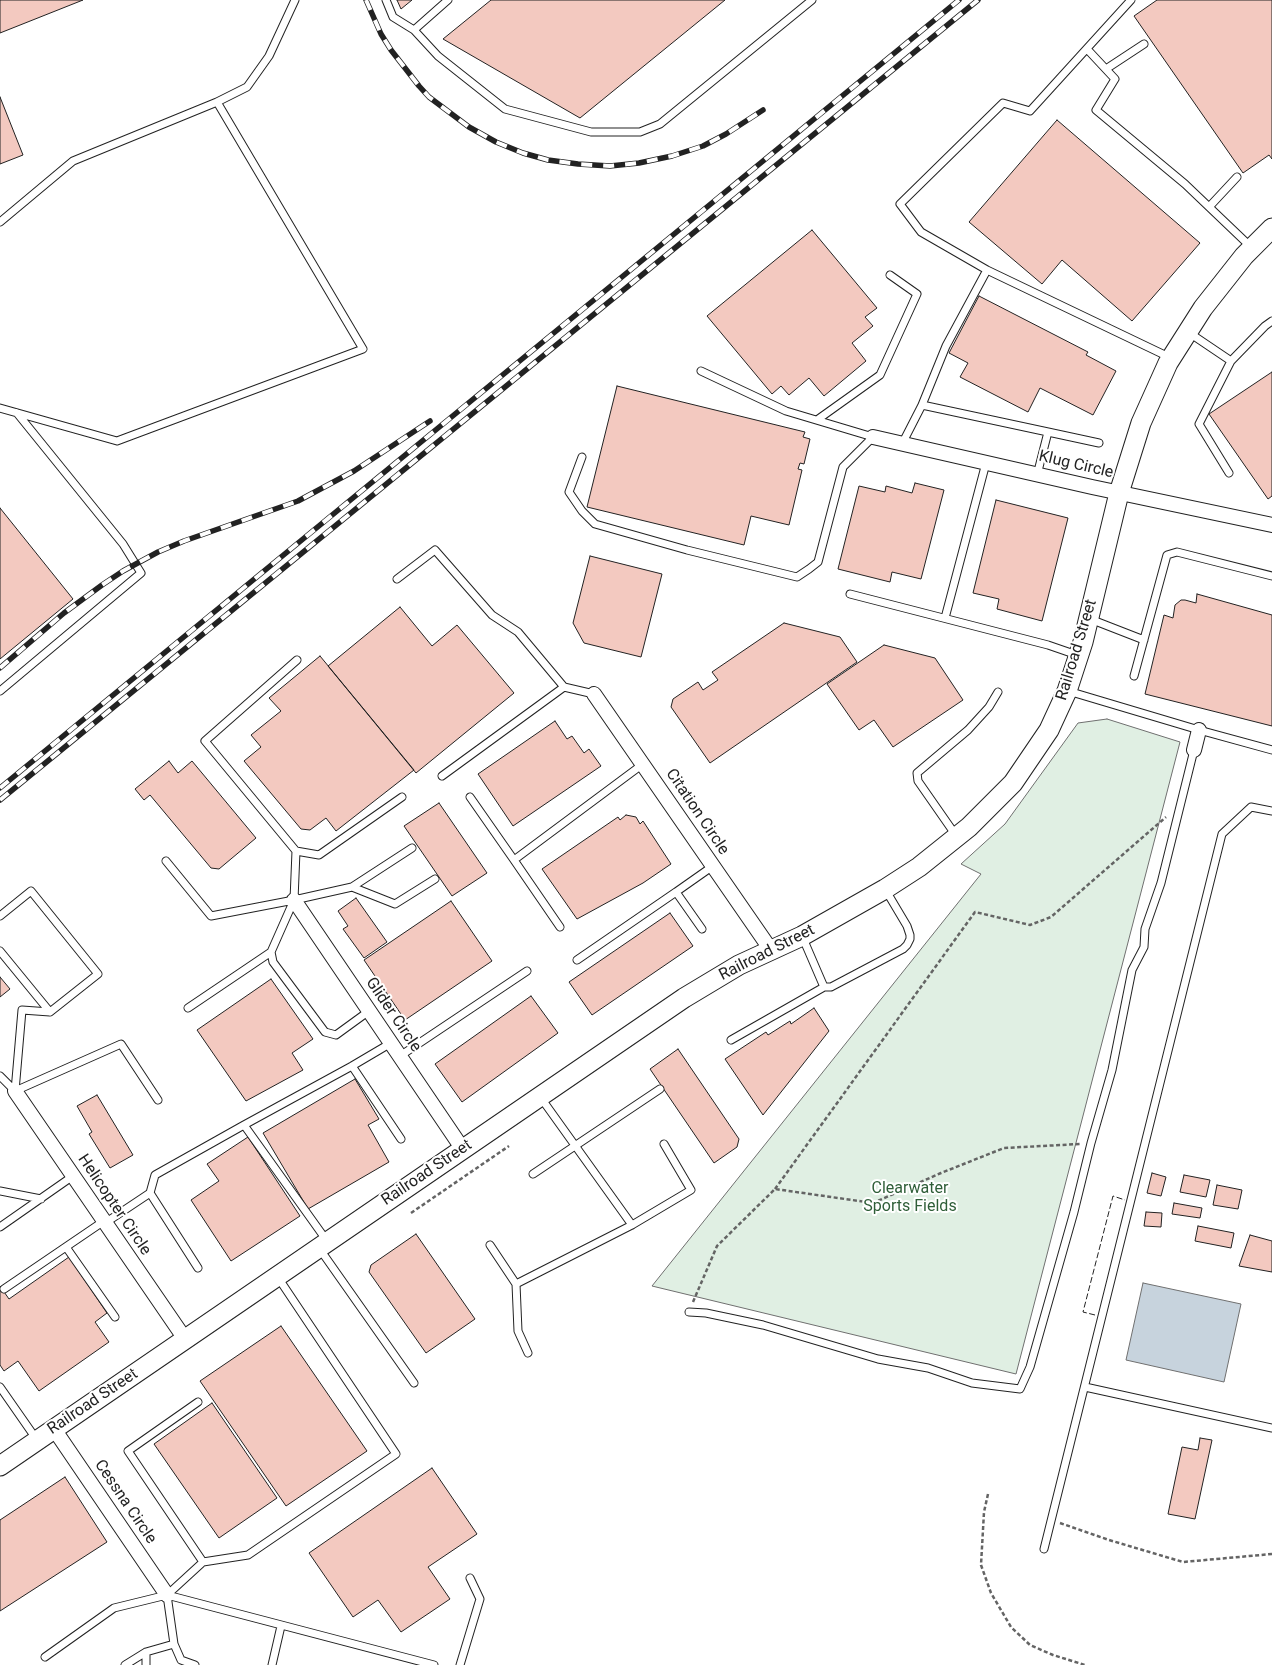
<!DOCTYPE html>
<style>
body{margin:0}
canvas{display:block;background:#fff}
</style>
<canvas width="1272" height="1665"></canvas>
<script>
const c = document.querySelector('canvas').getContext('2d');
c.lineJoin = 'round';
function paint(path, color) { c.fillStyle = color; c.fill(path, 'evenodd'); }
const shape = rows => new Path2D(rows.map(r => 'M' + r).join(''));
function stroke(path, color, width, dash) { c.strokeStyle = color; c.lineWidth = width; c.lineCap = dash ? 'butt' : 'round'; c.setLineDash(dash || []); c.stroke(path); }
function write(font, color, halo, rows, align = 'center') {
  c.font = font + ' Roboto,sans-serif'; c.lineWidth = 4; c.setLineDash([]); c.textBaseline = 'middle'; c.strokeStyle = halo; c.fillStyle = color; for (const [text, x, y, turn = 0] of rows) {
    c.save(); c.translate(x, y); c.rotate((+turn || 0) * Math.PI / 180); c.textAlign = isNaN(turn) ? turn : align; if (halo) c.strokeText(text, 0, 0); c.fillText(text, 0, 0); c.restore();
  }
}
const green = shape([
 [1107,719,1180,742,1016,1374,652,1286,981,874,961,864,1005,824,1078,723,1107,719]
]);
const water = shape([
 [1143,1283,1241,1304,1224,1382,1126,1360,1143,1283]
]);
const building = shape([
 [0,0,83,0,0,33,0,0],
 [397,0,412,0,401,9,397,0],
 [491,0,725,0,580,118,443,39,491,0],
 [1157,0,1272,0,1272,159,1269,155,1243,173,1134,16,1157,0],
 [0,97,23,155,0,164,0,97],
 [1057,120,1200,243,1132,321,1062,260,1042,284,969,222,1057,120],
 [812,230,877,308,865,317,873,326,852,343,866,361,824,396,809,378,789,395,781,386,772,394,707,316,812,230],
 [979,296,1088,352,1086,355,1116,371,1093,415,1040,388,1028,412,960,377,968,363,949,353,979,296],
 [1272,372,1272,496,1268,499,1209,414,1272,372],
 [617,386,805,432,803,437,810,439,804,464,800,463,798,469,802,470,789,525,751,516,744,545,587,507,617,386],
 [915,483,944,490,921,579,892,572,890,582,838,569,859,486,885,492,886,486,912,493,915,483],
 [996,500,1068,518,1042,621,997,609,999,599,973,593,996,500],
 [0,508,73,599,0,659,0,508],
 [590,556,662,574,641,657,584,643,573,623,590,556],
 [1197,594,1272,615,1272,726,1145,694,1164,615,1173,618,1175,605,1181,600,1185,600,1196,603,1197,594],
 [400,607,432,646,457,625,514,693,416,773,328,666,400,607],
 [784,623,840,637,857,662,710,763,671,707,673,699,698,682,703,690,718,680,712,672,784,623],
 [884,645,935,658,963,700,893,747,874,720,859,730,827,684,884,645],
 [320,656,414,770,336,831,326,818,310,830,301,829,244,761,261,747,251,735,281,711,269,698,320,656],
 [555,721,567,739,572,736,584,753,589,749,601,766,513,826,478,774,555,721],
 [169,761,178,773,192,761,256,838,219,869,211,868,150,795,144,800,135,789,169,761],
 [439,803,487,873,452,896,404,826,439,803],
 [626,815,636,817,640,824,643,821,671,864,643,883,577,919,542,869,618,817,620,820,626,815],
 [356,898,387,942,364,958,343,929,348,926,338,911,356,898],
 [451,901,492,961,405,1020,364,960,451,901],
 [670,913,693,946,592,1015,569,982,670,913],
 [0,977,10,989,0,997,0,977],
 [271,979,313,1039,292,1053,303,1070,246,1101,197,1030,271,979],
 [531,996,558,1033,462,1102,435,1064,531,996],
 [814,1008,829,1031,763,1115,725,1059,766,1032,768,1035,790,1021,791,1024,814,1008],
 [678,1049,739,1139,737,1147,714,1163,650,1069,678,1049],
 [355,1079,379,1119,368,1125,389,1162,308,1209,263,1133,355,1079],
 [97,1095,133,1155,110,1168,89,1134,92,1132,77,1106,97,1095],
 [248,1137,300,1216,231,1261,191,1200,219,1181,207,1164,248,1137],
 [1152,1173,1166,1177,1161,1196,1147,1193,1152,1173],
 [1184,1175,1210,1180,1206,1197,1180,1192,1184,1175],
 [1217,1185,1242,1190,1238,1209,1213,1205,1217,1185],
 [1174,1203,1202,1208,1200,1218,1172,1214,1174,1203],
 [1146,1212,1162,1213,1161,1227,1144,1226,1146,1212],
 [1198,1226,1234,1233,1231,1248,1195,1241,1198,1226],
 [416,1234,475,1319,426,1353,369,1272,371,1265,416,1234],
 [1250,1235,1272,1241,1272,1272,1239,1266,1250,1235],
 [69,1257,107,1313,95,1322,109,1342,39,1391,18,1361,4,1371,0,1365,0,1286,9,1299,69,1257],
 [281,1326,367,1451,286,1506,200,1381,281,1326],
 [212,1403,277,1498,219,1538,154,1444,212,1403],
 [1200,1438,1212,1440,1195,1519,1168,1514,1182,1447,1198,1450,1200,1438],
 [432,1468,477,1534,428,1567,450,1599,401,1632,378,1600,353,1617,309,1553,432,1468],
 [65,1477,107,1542,0,1611,0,1520,65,1477]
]);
const path = shape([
 [775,1189,975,912,1030,925,1051,917,1166,817],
 [411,1213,509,1146],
 [693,1302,717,1246,775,1189,873,1203,941,1173,1004,1148,1080,1144],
 [988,1494,984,1512,981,1565,991,1593,1011,1627,1030,1645,1053,1655,1085,1665],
 [1060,1523,1109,1540,1183,1562,1272,1554]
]);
const lane = shape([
 [386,0,393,17,414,30],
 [448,0,414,30,438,56,505,109,591,132,640,132,660,124,812,0],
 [1087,49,1115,79,1096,110,1185,184,1252,248],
 [1106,69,1144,44],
 [217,102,247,87,269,56,295,0],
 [1209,207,1237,177],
 [0,222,73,161,217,102,363,349,117,441,0,408],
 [987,270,921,232,900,204,1003,103,1030,111,1131,0],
 [1188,332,1231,361,1199,424,1229,473],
 [1231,361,1265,326,1272,321],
 [922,405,946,346,987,270,1171,358],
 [817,420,880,375,917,294,890,275],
 [1048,432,1099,443],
 [902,444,922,405,1048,432,1037,475],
 [582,457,569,492,582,511,595,524,687,550,797,577,809,569,818,562,843,467,873,437,786,411,701,371],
 [397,579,435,550,492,615,518,632,564,687,594,694],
 [850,594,1048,645,1077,655],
 [945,618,986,463],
 [1090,619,1144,640],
 [297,660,205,741,296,851,294,900,271,952,273,962,325,1032,336,1035,369,1011],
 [1134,676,1167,555,1177,552,1272,576],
 [0,691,141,573,123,544,17,413],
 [1068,691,1199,730,1272,750],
 [442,776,564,687],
 [470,797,514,860,643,764],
 [957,837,918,781,917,773,968,730,989,707,998,692],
 [296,851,319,855,402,797],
 [514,860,560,927],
 [166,861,211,916,294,900,352,887,395,904,435,879],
 [352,887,412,848],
 [0,916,31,891,98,974,50,1012,22,1010,15,1091],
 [702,929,676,892,713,866],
 [0,951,50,1012],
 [577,960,676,892],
 [824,987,831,987,903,949,907,945,910,939,910,935,907,926,885,889],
 [188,1008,271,952],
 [731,1040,824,987,802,936],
 [400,1056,527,971],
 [352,1066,401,1139],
 [0,1076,15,1091],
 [15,1091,121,1044,158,1100],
 [541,1098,632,1225],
 [244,1125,352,1066,391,1043],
 [533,1174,660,1089],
 [0,1191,41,1199],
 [150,1193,155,1175,244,1125,327,1241],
 [105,1223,150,1193,198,1268],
 [0,1227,73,1176],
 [490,1245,516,1284,632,1225,691,1190,664,1144],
 [66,1247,115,1317],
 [319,1248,414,1383],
 [516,1284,518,1331,528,1353],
 [4,1289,104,1221],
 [689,1312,706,1313,763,1325,878,1359,928,1368,972,1383,1020,1389,1030,1367,1074,1212,1091,1143,1112,1070,1132,970,1144,947,1145,929,1161,883,1194,750],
 [0,1387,37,1440],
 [1085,1387,1272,1428],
 [198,1402,128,1451,203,1562],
 [1044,1549,1222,834,1251,807,1272,811],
 [167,1595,434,1665],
 [167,1595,174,1644,181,1660,195,1665],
 [146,1652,146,1665],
 [45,1657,114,1608,167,1595,203,1562,248,1555,396,1454,277,1276],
 [125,1665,146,1652,174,1644],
 [272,1665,281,1626],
 [460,1665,480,1599,470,1578]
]);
const street = shape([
 [873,437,1092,487,1272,525],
 [594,694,771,950],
 [1194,750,1199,730],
 [294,900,462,1148],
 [15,1091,185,1339],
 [54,1429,167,1595]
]);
const secondary = shape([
 [0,1466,684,998,739,965,802,936,885,889,919,867,969,827,1013,783,1049,730,1067,691,1083,642,1119,493,1141,423,1168,363,1203,308,1244,256,1272,228]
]);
const rail = shape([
 [366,0,381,34,391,50,419,86,429,97,469,127,496,142,523,153,548,160,578,164,610,166,639,163,672,156,703,146,726,134,763,110],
 [0,668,64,613,102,585,123,571,158,552,184,541,298,501,354,471,430,421],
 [0,788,959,0],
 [0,800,978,0]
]);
const fence = shape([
 [1095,1315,1083,1312,1113,1196,1125,1200]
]);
const streetNames = [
 ["Klug Circle",1076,465,13],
 ["Railroad Street",1077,650,-73],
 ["Citation Circle",697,812,56],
 ["Railroad Street",767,953,-27],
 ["Glider Circle",393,1015,56],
 ["Railroad Street",427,1173,-34],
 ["Helicopter Circle",114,1205,56],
 ["Railroad Street",93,1402,-34],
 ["Cessna Circle",125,1502,56]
];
const parkNames = [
 ["Clearwater",910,1189],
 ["Sports Fields",910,1207]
];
paint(green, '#e0efe3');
stroke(green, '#6f6f6f', 1);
paint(water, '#c7d3dd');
stroke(water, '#6f6f6f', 1);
paint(building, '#f3c9c0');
stroke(building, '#222', 1);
stroke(lane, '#222', 9);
stroke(street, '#222', 16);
stroke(secondary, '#222', 21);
stroke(path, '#646464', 2.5, [4, 2.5]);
stroke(lane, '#fff', 7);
stroke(street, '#fff', 14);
stroke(secondary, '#fff', 19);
stroke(rail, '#222', 5.5);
stroke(rail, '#fff', 4, [11]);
stroke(fence, '#222', 1, [6, 2.5]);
write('16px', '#222', '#fff', streetNames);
write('16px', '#2f5e38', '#fff', parkNames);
</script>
